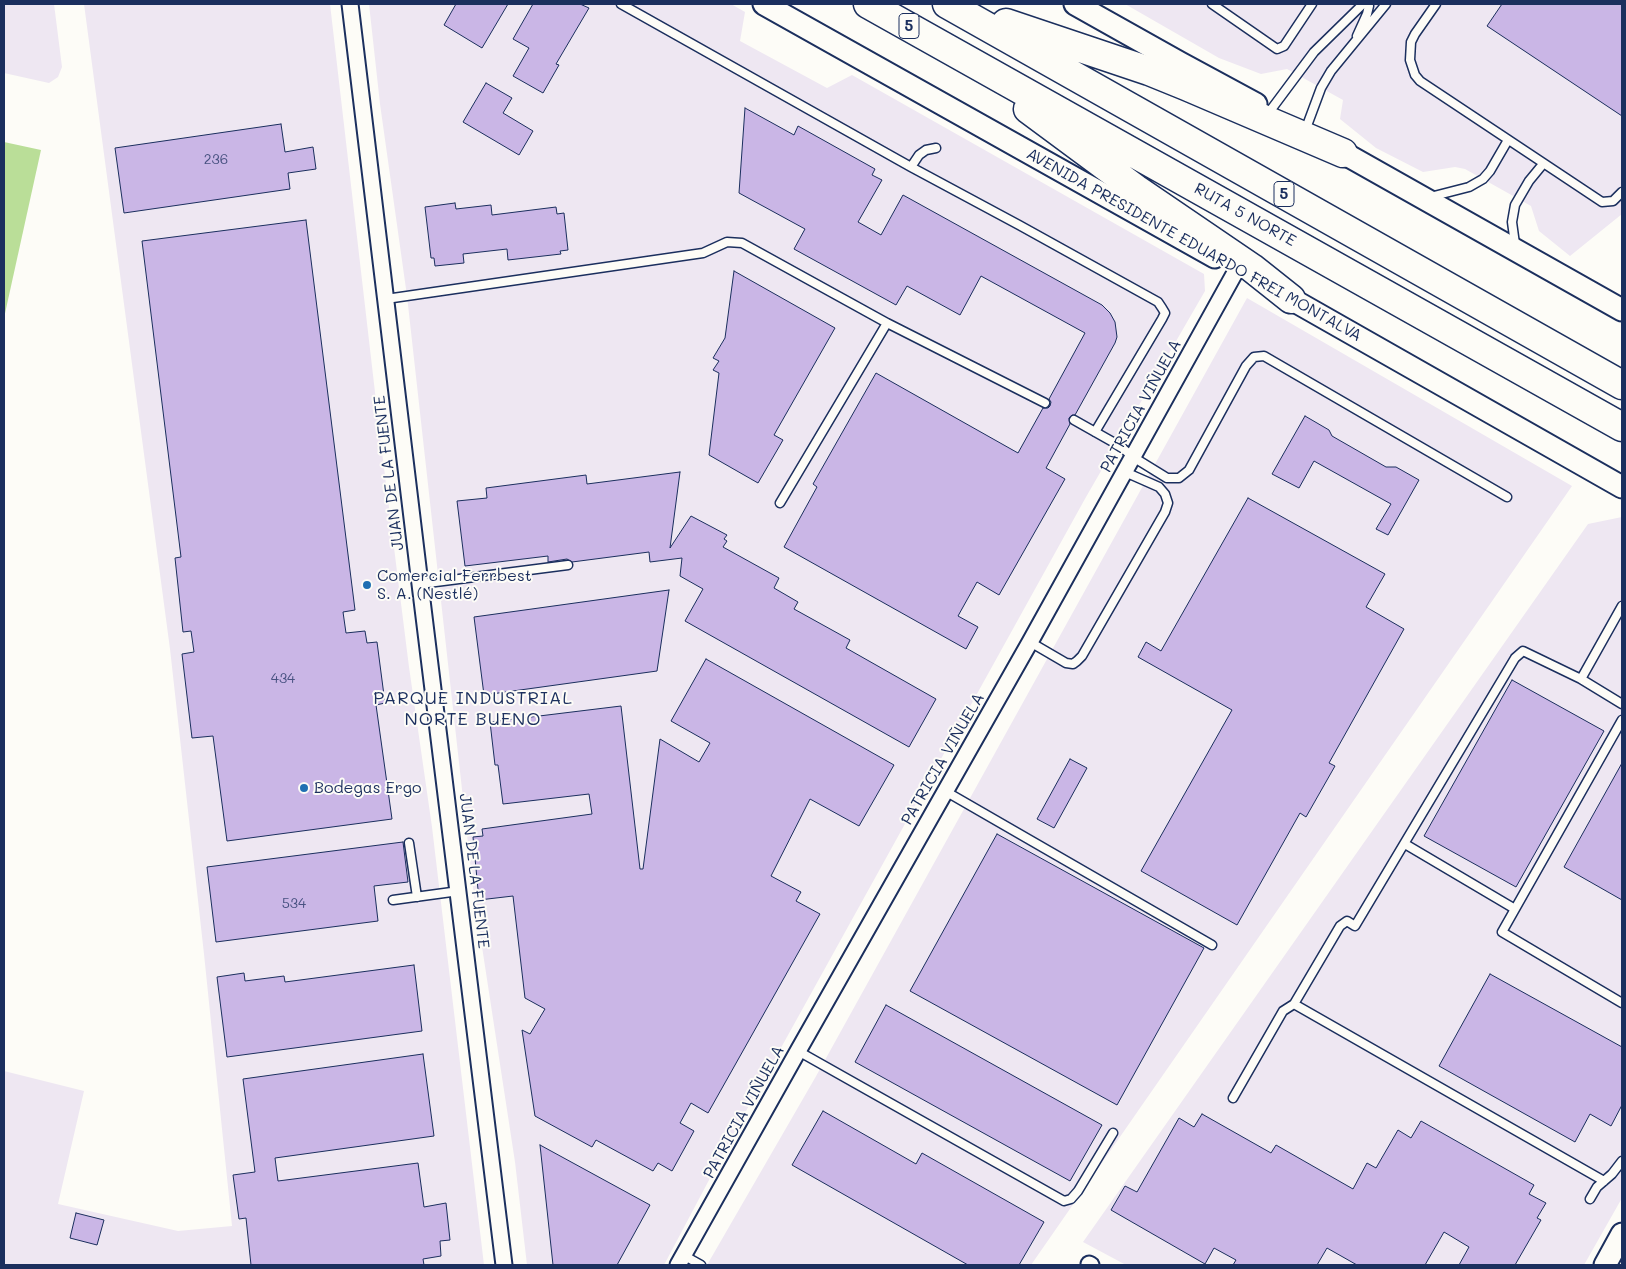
<!DOCTYPE html>
<meta charset="utf-8">
<style>
body{margin:0}
#map{position:relative;width:1626px;height:1269px;overflow:hidden;background:#fdfcf7;font-family:Mali,sans-serif}
canvas{display:block}
.frame{position:absolute;inset:0;border:5px solid #1b2f5e;pointer-events:none}
</style>
<div id="map">
<canvas width="1626" height="1269"></canvas>
<div class="frame"></div>
</div>
<script>
const c = document.querySelector('canvas').getContext('2d');
c.lineJoin = 'round';
function paint(path, color) { c.fillStyle = color; c.fill(path, 'evenodd'); }
const shape = rows => new Path2D(rows.map(r => 'M' + r).join(''));
function stroke(path, color, width, dash) { c.strokeStyle = color; c.lineWidth = width; c.lineCap = dash ? 'butt' : 'round'; c.setLineDash(dash || []); c.stroke(path); }
function write(font, color, halo, rows, align = 'center') {
  c.font = font + ' Mali,sans-serif'; c.lineWidth = 4; c.setLineDash([]); c.textBaseline = 'middle'; c.strokeStyle = halo; c.fillStyle = color; for (const [text, x, y, turn = 0] of rows) {
    c.save(); c.translate(x, y); c.rotate((+turn || 0) * Math.PI / 180); c.textAlign = isNaN(turn) ? turn : align; if (halo) c.strokeText(text, 0, 0); c.fillText(text, 0, 0); c.restore();
  }
}
const built = shape([
 [4,4,54,4,62,67,58,77,49,83,4,73],
 [84,4,330,4,381,444,409,667,432,827,484,1265,4,1265,4,1071,84,1091,58,1204,178,1231,232,1226,204,954,170,649],
 [369,4,731,4,745,12,740,41,827,88,852,75,1204,274,1205,291,1086,497,736,1129,664,1265,527,1265,515,1162,473,888,407,296,380,104],
 [1125,4,1622,4,1622,214,1570,256,1539,231,1531,206,1465,169,1455,167,1423,172,1376,148,1340,119,1343,100,1287,69,1261,74,1219,58],
 [1247,298,1572,486,1031,1265,707,1265,815,1078],
 [1622,517,1622,1198,1584,1265,1126,1265,1083,1242,1588,524]
]);
const green = shape([
 [4,142,41,150,4,318]
]);
const building = shape([
 [456,4,508,4,482,48,444,25,456,4],
 [533,4,580,4,589,8,556,64,559,65,543,93,513,76,529,48,513,39,533,4],
 [1502,4,1622,4,1622,116,1487,26,1502,4],
 [486,83,512,98,503,113,533,131,519,155,463,122,486,83],
 [745,108,794,135,798,126,875,169,872,175,882,180,858,222,881,235,903,195,1102,305,1110,313,1115,322,1117,337,1115,343,1075,415,1072,415,1069,418,1070,424,1046,468,1065,479,999,595,977,582,958,616,978,627,966,649,784,547,817,487,813,484,876,373,1018,453,1043,408,1048,408,1050,406,1051,402,1049,399,1085,333,981,276,960,315,907,286,896,305,794,249,805,229,739,193,745,108],
 [281,124,285,152,313,147,316,169,288,173,290,189,124,213,115,148,281,124],
 [455,203,456,209,491,205,492,215,556,207,557,214,564,213,568,250,560,251,561,254,508,260,507,249,463,254,464,263,435,266,434,258,431,258,425,207,455,203],
 [306,220,355,610,343,612,346,633,365,631,367,643,377,642,385,703,376,705,392,819,227,841,213,736,192,738,182,654,194,652,191,631,183,632,175,558,181,557,142,241,306,220],
 [734,271,835,328,774,435,783,440,758,483,709,455,719,373,713,370,719,361,713,358,725,338,734,271],
 [1305,416,1329,430,1332,436,1386,467,1396,467,1419,480,1388,535,1376,529,1391,504,1314,461,1299,488,1272,474,1305,416],
 [680,472,670,548,691,516,727,535,724,539,727,541,723,547,779,578,774,588,798,602,794,609,850,640,846,648,936,699,909,747,685,621,703,589,680,576,682,558,650,562,649,552,572,562,567,559,548,562,548,556,465,566,457,501,487,498,486,488,586,475,587,484,680,472],
 [1248,498,1385,574,1366,607,1404,629,1329,763,1335,766,1306,817,1300,813,1237,925,1141,871,1232,710,1138,657,1146,642,1161,651,1248,498],
 [669,590,657,671,484,695,474,617,669,590],
 [706,659,894,765,859,826,810,799,771,876,801,892,796,901,820,914,708,1113,691,1103,680,1123,694,1131,672,1171,658,1163,653,1171,596,1140,592,1147,535,1116,522,1030,530,1034,545,1009,525,998,513,896,479,900,473,837,483,836,482,829,592,814,589,794,503,804,498,765,495,765,490,722,621,706,640,869,643,869,660,739,699,762,710,743,671,721,706,659],
 [1512,680,1604,731,1516,887,1424,836,1512,680],
 [1070,759,1087,768,1054,828,1037,819,1070,759],
 [1622,763,1622,900,1564,867,1622,763],
 [997,834,1204,948,1117,1105,910,991,997,834],
 [403,842,408,882,374,886,378,921,216,942,207,867,403,842],
 [414,965,422,1031,227,1057,217,977,244,973,245,981,284,976,285,982,414,965],
 [1490,974,1622,1047,1622,1105,1611,1126,1590,1114,1575,1142,1439,1066,1490,974],
 [886,1005,1102,1125,1070,1181,855,1062,886,1005],
 [423,1054,434,1136,275,1158,278,1181,418,1163,424,1207,446,1203,450,1240,440,1241,441,1256,423,1259,424,1265,251,1265,246,1218,239,1219,233,1175,255,1172,243,1079,423,1054],
 [823,1111,916,1164,922,1153,1044,1222,1019,1265,968,1265,792,1165,823,1111],
 [1202,1114,1271,1153,1276,1145,1353,1189,1367,1163,1376,1168,1398,1130,1411,1138,1421,1121,1534,1185,1529,1194,1546,1203,1537,1218,1541,1220,1515,1265,1459,1265,1469,1247,1444,1232,1425,1265,1357,1265,1327,1248,1317,1265,1233,1265,1236,1260,1214,1248,1205,1264,1111,1210,1125,1186,1137,1192,1179,1118,1194,1127,1202,1114],
 [540,1145,650,1205,617,1265,553,1265,540,1145],
 [76,1213,104,1220,97,1245,70,1238,76,1213]
]);
const lane = shape([
 [621,4,911,167,1019,225,1158,302,1162,308,1165,313,1162,319,1095,432],
 [1212,4,1277,49,1284,46,1312,4],
 [1436,4,1415,34,1411,42,1410,60,1415,75,1420,81,1602,202,1613,201,1622,192],
 [1357,36,1367,14,1369,6,1368,4],
 [1270,111,1314,52,1363,4],
 [1305,131,1321,88,1331,71,1386,4],
 [911,167,919,155,926,150,936,148],
 [1430,197,1469,187,1483,179,1490,171,1508,140],
 [1515,244,1512,222,1515,205,1529,181,1543,164],
 [386,299,703,253,727,242,742,243,887,323,1045,403],
 [1074,420,1120,446,1133,457,1167,478,1179,478,1189,470,1246,366,1254,357,1264,356,1507,497],
 [780,503,887,323],
 [420,584,568,565],
 [1622,606,1581,679,1622,704],
 [1030,642,1066,663,1073,664,1077,661,1082,656,1165,512,1168,503,1165,494,1159,487,1125,472],
 [1581,679,1523,651,1515,658,1355,926,1347,921,1340,926,1294,1004,1604,1181],
 [1622,720,1502,932,1622,1003],
 [945,791,1212,945],
 [409,843,417,897],
 [1405,844,1515,909],
 [393,900,459,891],
 [798,1051,1064,1201,1071,1199,1078,1191,1113,1133],
 [1233,1098,1283,1011,1294,1004],
 [1590,1199,1597,1187,1612,1174,1622,1161],
 [683,1255,701,1265]
]);
const street = shape([
 [350,4,420,584,504,1265],
 [1089,1264,1091,1265],
 [678,1265,798,1051,1030,642,1237,269]
]);
const secondary = shape([
 [764,4,1215,257],
 [1075,4,1180,63,1256,104],
 [1331,146,1622,310],
 [1277,291,1622,487],
 [1605,1265,1622,1234]
]);
const highway = shape([
 [868,4,1622,427],
 [947,4,1622,385],
 [1006,23,1149,71,1186,86,1343,153],
 [1028,109,1136,189,1252,268,1291,299]
]);
const markers = [
 [367,585,5,"#1f6fb2"],
 [304,788,5,"#1f6fb2"]
];
const numberNames = [
 ["236",216,160],
 ["434",283,679],
 ["534",294,904]
];
const shields = [
 [909,26,20],
 [1284,194,20]
];
const shieldNames = [
 ["5",909,26],
 ["5",1284,194]
];
const streetNames = [
 ["RUTA 5 NORTE",1245,215,29],
 ["AVENIDA PRESIDENTE EDUARDO FREI MONTALVA",1194,245,29],
 ["PATRICIA VIÑUELA",1141,406,-61],
 ["JUAN DE LA FUENTE",389,473,-97],
 ["PATRICIA VIÑUELA",943,759,-60],
 ["JUAN DE LA FUENTE",474,871,83],
 ["PATRICIA VIÑUELA",744,1112,-61]
];
const poiNames = [
 ["Comercial Ferrbest",377,576],
 ["S. A. (Nestlé)",377,594],
 ["Bodegas Ergo",314,788]
];
const neighbourhoodNames = [
 ["PARQUE INDUSTRIAL",473,698],
 ["NORTE BUENO",473,719]
];
paint(built, '#eee7f2');
paint(green, '#bade98');
paint(building, '#cab6e6');
stroke(building, '#1b2f5e', 1);
stroke(lane, '#1b2f5e', 11);
stroke(street, '#1b2f5e', 19);
stroke(secondary, '#1b2f5e', 25);
stroke(highway, '#1b2f5e', 31);
stroke(lane, '#fdfcf7', 8);
stroke(street, '#fdfcf7', 15);
stroke(secondary, '#fdfcf7', 21);
stroke(highway, '#fdfcf7', 28);
for (const [x, y, r, color] of markers) { const dot = new Path2D(); dot.arc(x, y, r, 0, 2 * Math.PI); c.fillStyle = color; c.fill(dot); stroke(dot, '#fdfcf7', 2); }
write('14px', '#475180', null, numberNames);
for (const [x, y, w] of shields) { const box = new Path2D(); box.roundRect(x - w / 2, y - 12.5, w, 25, 4); c.fillStyle = '#fdfcf7'; c.fill(box); stroke(box, '#1b2f5e', 1); }
write('bold 15px', '#1b2f5e', null, shieldNames);
write('16px', '#1b2f5e', '#fdfcf7', streetNames);
write('16px', '#1b2f5e', '#fdfcf7', poiNames, 'left');
c.letterSpacing = '1px';
write('18px', '#1b2f5e', '#fdfcf7', neighbourhoodNames);
c.letterSpacing = '0px';
</script>
